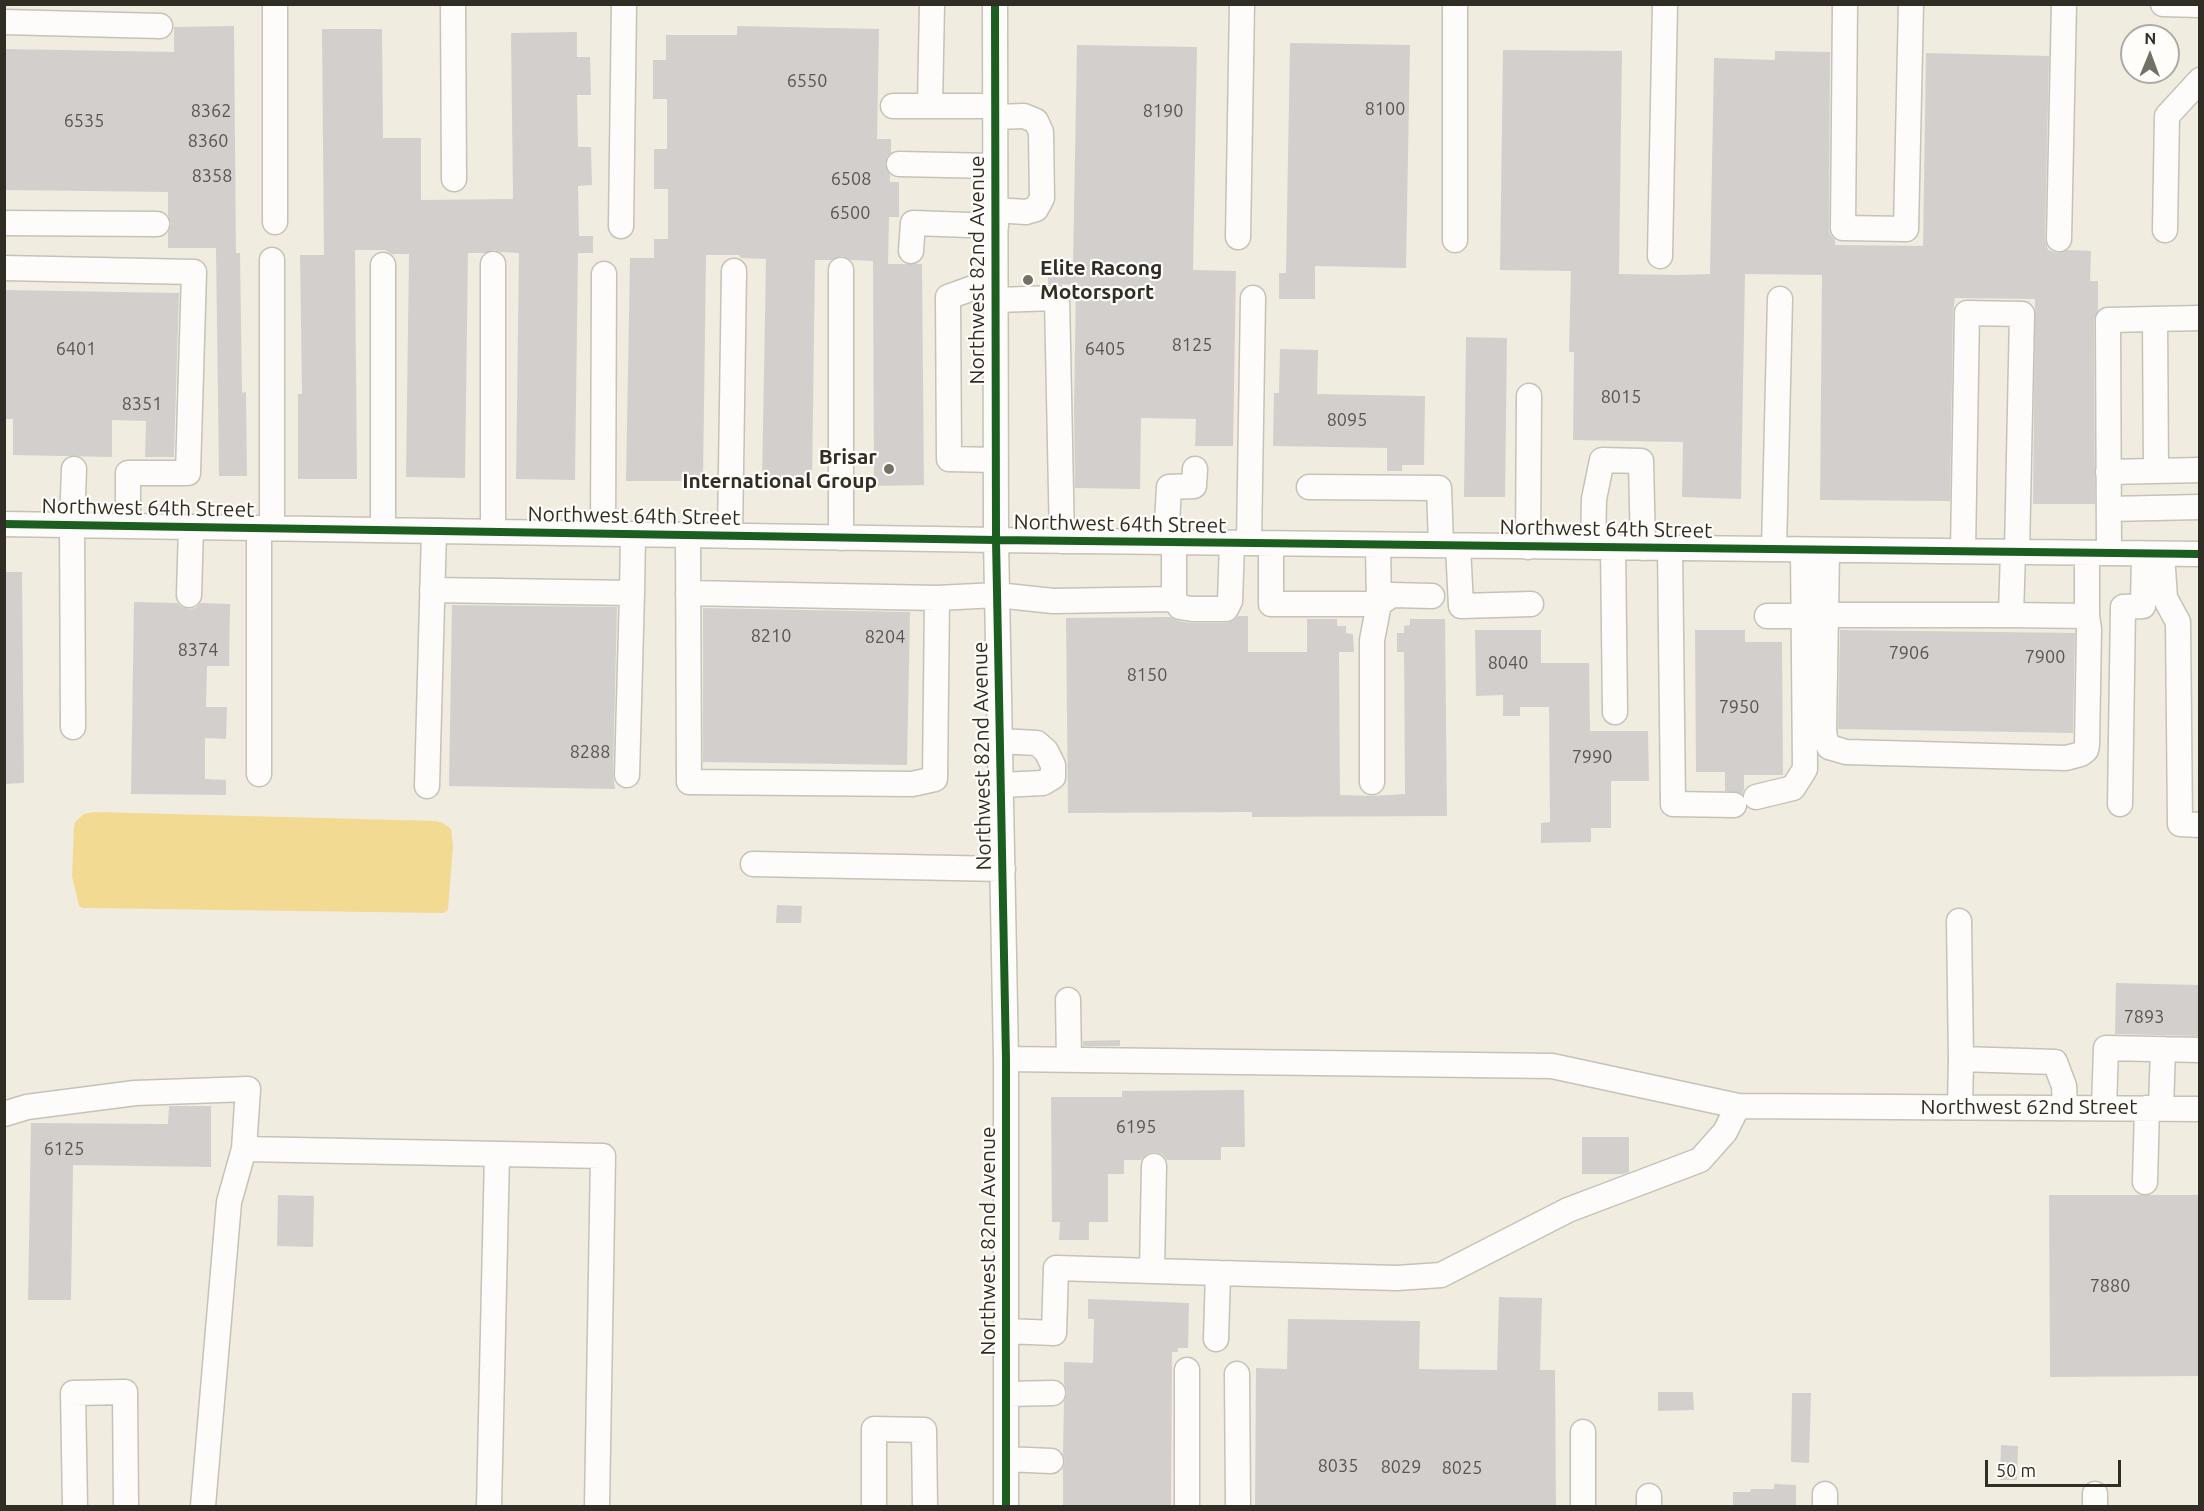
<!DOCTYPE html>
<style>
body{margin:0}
#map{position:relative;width:2204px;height:1511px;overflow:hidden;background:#f1ece0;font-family:Ubuntu,sans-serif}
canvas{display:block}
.frame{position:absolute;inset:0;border:6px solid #2f2d24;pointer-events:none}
.north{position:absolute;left:2120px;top:24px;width:60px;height:60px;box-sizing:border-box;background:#fffdf9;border:2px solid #acaaa4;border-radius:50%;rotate:1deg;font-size:16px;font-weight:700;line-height:24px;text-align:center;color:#2f2d24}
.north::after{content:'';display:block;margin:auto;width:21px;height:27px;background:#737066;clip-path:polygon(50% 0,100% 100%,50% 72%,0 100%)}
.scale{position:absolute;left:1985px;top:1460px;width:136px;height:27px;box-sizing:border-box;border:3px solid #2f2d24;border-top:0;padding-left:8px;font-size:18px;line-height:21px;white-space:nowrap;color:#2f2d24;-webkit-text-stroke:4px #fffdf9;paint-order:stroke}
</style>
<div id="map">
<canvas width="2204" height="1511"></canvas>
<div class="frame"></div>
<div class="north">N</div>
<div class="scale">50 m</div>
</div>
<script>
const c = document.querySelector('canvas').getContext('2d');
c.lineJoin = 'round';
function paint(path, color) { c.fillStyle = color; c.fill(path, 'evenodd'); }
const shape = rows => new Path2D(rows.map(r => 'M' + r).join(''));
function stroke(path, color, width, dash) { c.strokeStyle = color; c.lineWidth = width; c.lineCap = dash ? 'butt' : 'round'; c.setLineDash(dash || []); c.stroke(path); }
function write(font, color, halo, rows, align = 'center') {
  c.font = font + ' Ubuntu,sans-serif'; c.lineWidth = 4.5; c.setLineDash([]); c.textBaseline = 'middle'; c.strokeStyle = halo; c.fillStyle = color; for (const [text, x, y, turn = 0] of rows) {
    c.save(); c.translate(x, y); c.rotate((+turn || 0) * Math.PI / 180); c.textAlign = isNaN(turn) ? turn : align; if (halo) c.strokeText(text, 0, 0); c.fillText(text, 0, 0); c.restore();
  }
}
const water = shape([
 [94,812,436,821,443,823,451,829,453,845,448,910,443,913,84,908,79,906,72,876,74,828,75,822,84,814]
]);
const building = shape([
 [234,26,236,253,240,253,242,393,246,392,247,476,219,476,216,248,168,248,168,232,171,224,168,215,168,192,4,190,4,49,174,52,174,27],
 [737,26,879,29,877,139,891,139,891,153,887,157,885,164,890,175,890,182,899,182,899,217,889,217,888,264,922,264,924,485,874,486,873,261,851,260,842,256,832,260,815,260,812,483,762,482,766,259,741,258,739,255,706,255,703,481,626,481,630,258,654,258,654,239,668,239,668,189,654,189,654,149,667,149,667,99,653,99,653,60,666,60,666,35,737,35],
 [322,29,382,29,383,138,421,138,421,200,513,199,511,33,577,32,577,57,590,57,591,95,577,95,578,147,591,147,592,185,578,186,579,236,593,236,593,253,578,253,575,480,516,479,519,253,501,252,494,250,485,253,468,253,465,478,406,477,409,254,392,254,385,250,355,250,357,479,298,479,298,394,302,394,300,255,324,255],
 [1290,43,1410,45,1406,268,1315,266,1315,299,1279,299,1279,273,1286,273],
 [1077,45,1197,47,1193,270,1236,271,1233,446,1195,446,1196,419,1141,418,1140,489,1075,488,1074,408,1076,285,1048,284,1048,265,1073,266],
 [1503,50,1622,51,1619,274,1678,275,1710,274,1714,58,1775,60,1775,51,1830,52,1829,228,1830,234,1835,240,1835,245,1923,246,1926,53,2049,56,2045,239,2048,250,2058,253,2067,250,2091,251,2090,281,2098,281,2098,310,2094,320,2095,504,2033,504,2035,299,1955,298,1953,313,1950,501,1820,500,1822,275,1745,274,1741,499,1682,497,1683,442,1573,440,1574,352,1569,352,1571,271,1500,270],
 [4,290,179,293,174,457,145,457,146,421,112,420,112,457,13,455,13,419,4,419],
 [1466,337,1507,338,1505,497,1464,497],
 [1280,349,1318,350,1317,394,1425,396,1424,465,1402,465,1402,471,1387,471,1387,448,1273,446,1274,393,1279,393],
 [4,572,22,572,24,783,4,784],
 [134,602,177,603,182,607,189,609,195,608,201,603,230,604,229,666,207,666,206,707,227,707,226,739,205,738,205,779,226,780,226,795,131,794],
 [452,605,617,607,613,775,615,789,449,786],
 [703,608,910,612,907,765,703,762],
 [1238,616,1248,616,1248,652,1307,652,1307,619,1337,619,1337,626,1346,626,1346,633,1353,634,1354,652,1339,652,1340,795,1371,796,1405,794,1404,652,1397,652,1397,633,1404,633,1404,626,1410,625,1410,619,1445,619,1447,816,1252,817,1252,812,1068,813,1066,618,1170,617,1178,621,1190,623,1226,623,1233,621],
 [1475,630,1541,630,1541,663,1589,663,1590,731,1648,731,1649,781,1611,781,1611,828,1591,828,1591,842,1541,843,1541,823,1550,822,1549,707,1520,707,1520,716,1503,716,1503,695,1476,696],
 [1695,630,1745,630,1745,642,1782,642,1783,775,1744,775,1744,790,1742,794,1725,791,1725,772,1696,772],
 [1840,630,2075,633,2073,733,1838,729],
 [777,905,802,906,801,923,776,923],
 [2116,983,2199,985,2199,1036,2115,1034],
 [1120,1040,1120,1046,1083,1046,1083,1041],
 [1244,1090,1245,1147,1221,1147,1221,1160,1167,1160,1162,1154,1154,1152,1147,1154,1141,1160,1124,1160,1124,1174,1108,1174,1108,1222,1089,1222,1089,1240,1059,1240,1060,1222,1052,1222,1051,1097,1122,1097,1122,1091],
 [169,1106,211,1106,211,1167,73,1165,71,1300,28,1300,31,1123,168,1124],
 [1582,1137,1629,1137,1629,1172,1623,1174,1582,1174],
 [278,1195,314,1196,313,1247,277,1246],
 [2049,1195,2199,1195,2199,1376,2050,1377],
 [1499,1297,1542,1298,1540,1370,1555,1370,1556,1506,1255,1506,1256,1368,1287,1369,1288,1319,1420,1321,1419,1369,1497,1370],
 [1088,1299,1189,1303,1188,1348,1178,1348,1178,1352,1172,1352,1171,1506,1063,1506,1063,1468,1065,1461,1063,1454,1064,1402,1067,1393,1064,1384,1064,1362,1093,1363,1094,1319,1088,1319],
 [1658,1392,1693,1392,1694,1410,1658,1411],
 [1792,1393,1811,1393,1809,1463,1791,1462],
 [2001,1445,2018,1446,2017,1480,2000,1480],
 [1774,1484,1796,1485,1796,1506,1733,1506,1733,1492,1750,1492,1751,1489,1774,1489]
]);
const minor = shape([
 [275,4,275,222],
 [453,4,454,179],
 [995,4,996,540,1006,1059,1006,1506],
 [1845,4,1843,228,1906,229,1911,4],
 [2163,4,2200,5],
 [4,22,160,26],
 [893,106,995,106],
 [930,106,932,4],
 [995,117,1024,116,1036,121,1041,132,1042,198,1036,209,1026,212,995,210],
 [899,164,995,166],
 [4,223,157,224],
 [621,226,624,4],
 [2165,230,2167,116,2200,80],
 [1238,237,1242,4],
 [2059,239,2064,4],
 [1455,240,1455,4],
 [911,251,913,223,996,226],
 [1660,256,1665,4],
 [4,268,194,272,188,473,128,473,128,526],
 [841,270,841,538],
 [995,280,948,297,949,459,996,460],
 [996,300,1057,298,1062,541],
 [2155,319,2156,471],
 [2108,472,2200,470],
 [1309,487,1439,488,1441,545],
 [2109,509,2200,507],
 [4,524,996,540,2200,554],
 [259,528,259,774],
 [272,528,272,260],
 [383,530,383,265],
 [493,532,493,264],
 [603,534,604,274],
 [688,535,689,782,912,784,935,779,937,598,997,595,1053,601,1174,599,1174,542],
 [730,536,734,271],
 [1166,542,1169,487,1194,486,1195,469],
 [1249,543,1253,298],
 [1271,544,1271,604,1379,604,1378,545],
 [1458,546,1461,606,1531,604],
 [1528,547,1529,396],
 [1593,547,1594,499,1602,460,1641,461,1643,548],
 [1613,547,1615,712],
 [1670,548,1673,804,1734,805],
 [1774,549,1780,299],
 [1827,550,1826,615,2011,615,2013,552],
 [1963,551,1967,313,2022,314,2017,552],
 [2109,553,2108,320,2200,318],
 [2162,554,2165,598,2178,622,2180,824,2200,825],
 [432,590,632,593,633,534],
 [688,593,937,598],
 [189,595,191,527],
 [1174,599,1180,607,1192,609,1226,609,1230,601,1232,543],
 [1826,615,1824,730,1825,738,1829,747,1846,752,2066,758,2081,754,2086,750,2087,745,2089,629,2087,616],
 [2011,615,2087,616,2087,553],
 [1767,616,1803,616],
 [73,727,72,525,74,469],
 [1000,741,1037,743,1046,751,1053,765,1053,777,1043,783,1001,785],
 [627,775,632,593],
 [1372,782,1372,640,1379,604,1392,595,1432,596],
 [427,786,434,531],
 [1756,797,1793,788,1805,769,1803,550],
 [2120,804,2123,607,2143,606,2144,554],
 [753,864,1003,869],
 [1959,921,1961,1059],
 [1068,1000,1069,1060],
 [1006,1059,1552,1066,1738,1106,2200,1109],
 [1960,1107,1961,1059,2055,1062,2064,1086,2065,1107],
 [2104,1107,2106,1048,2200,1050],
 [2161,1108,2163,1049],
 [4,1114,27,1107,135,1093,248,1089,244,1149,229,1202,203,1506],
 [244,1149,603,1156,597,1506],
 [2145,1182,2147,1108],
 [1152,1271,1154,1166],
 [1218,1273,1397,1278,1441,1275,1568,1210,1700,1160,1725,1132,1738,1106],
 [1006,1331,1054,1333,1056,1268,1218,1273,1216,1339],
 [1187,1370,1187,1506],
 [1237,1374,1238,1506],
 [1006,1394,1053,1393],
 [1583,1432,1583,1506],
 [1006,1459,1051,1461],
 [1825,1494,1825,1506],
 [2095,1494,2095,1506],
 [1649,1496,1649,1506],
 [75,1506,73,1393,125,1392,126,1506],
 [489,1506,497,1154],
 [874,1506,874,1429,924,1430,925,1506]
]);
const cycleway = shape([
 [995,4,996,540,1006,1059,1006,1506],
 [4,524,996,540,2200,554]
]);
const markers = [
 [1028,280,6,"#737066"],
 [889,469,6,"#737066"]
];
const numberNames = [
 ["6550",807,81],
 ["8100",1385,109],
 ["8362",211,111],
 ["8190",1163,111],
 ["6535",84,121],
 ["8360",208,141],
 ["8358",212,176],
 ["6508",851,179],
 ["6500",850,213],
 ["8125",1192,345],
 ["6401",76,349],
 ["6405",1105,349],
 ["8015",1621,397],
 ["8351",142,404],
 ["8095",1347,420],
 ["8210",771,636],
 ["8204",885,637],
 ["8374",198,650],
 ["7906",1909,653],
 ["7900",2045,657],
 ["8040",1508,663],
 ["8150",1147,675],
 ["7950",1739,707],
 ["8288",590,752],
 ["7990",1592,757],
 ["7893",2144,1017],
 ["6195",1136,1127],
 ["6125",64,1149],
 ["7880",2110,1286],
 ["8035",1338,1466],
 ["8029",1401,1467],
 ["8025",1462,1468]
];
const poiNames = [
 ["Elite Racong",1040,268],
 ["Motorsport",1040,292],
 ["Brisar",877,457,"right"],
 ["International Group",877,481,"right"]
];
const streetNames = [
 ["Northwest 82nd Avenue",977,270,-90],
 ["Northwest 64th Street",148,508,1],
 ["Northwest 64th Street",634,516,1],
 ["Northwest 64th Street",1120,524,1],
 ["Northwest 64th Street",1606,529,1],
 ["Northwest 82nd Avenue",982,756,-91],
 ["Northwest 62nd Street",2029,1107],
 ["Northwest 82nd Avenue",988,1241,-90]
];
paint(water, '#f2da92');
paint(building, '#d3cfcd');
stroke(minor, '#c5c2b8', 27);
stroke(minor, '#fdfcfa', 24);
stroke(cycleway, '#1b5e20', 8);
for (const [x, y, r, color] of markers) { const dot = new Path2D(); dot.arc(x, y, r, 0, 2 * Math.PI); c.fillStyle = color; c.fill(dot); stroke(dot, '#fffdf9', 2); }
write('18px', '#58564e', null, numberNames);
write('bold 21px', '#2f2d24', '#fffdf9', poiNames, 'left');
write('21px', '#2f2d24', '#fffdf9', streetNames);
</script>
